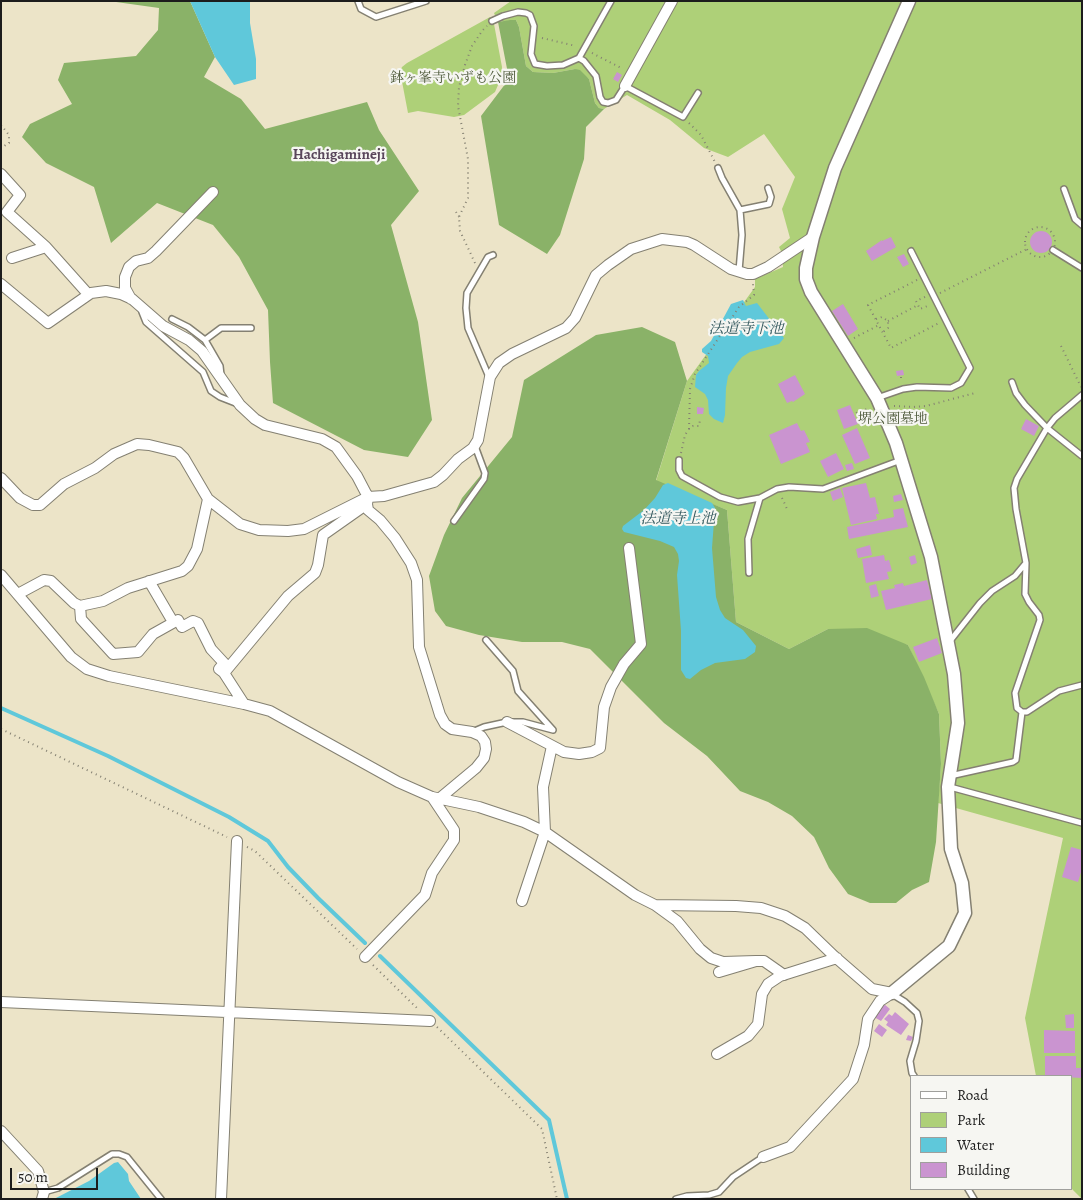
<!DOCTYPE html>
<meta charset="utf-8">
<style>
body{margin:0}
#map{position:relative;width:1083px;height:1200px;overflow:hidden;background:#ece4c8;font-family:Alegreya,serif}
canvas{display:block}
.frame{position:absolute;inset:0;border:2px solid #1c1c1c;pointer-events:none}
.legend{position:absolute;left:910px;top:1075px;width:162px;height:115px;box-sizing:border-box;background:#f6f6f2;border:1px solid #9f9f9c;margin:0;padding:6px 9px;list-style:none;font-size:15px;color:#1c1c1c}
.legend li{display:flex;align-items:center;gap:10px;height:25px}
.legend b{width:25px;border:1px solid #9f9f9c}
.scale{position:absolute;left:10px;top:1168px;width:88px;height:22px;box-sizing:border-box;border:2px solid #1c1c1c;border-top:0;padding-left:6px;font-size:15px;line-height:18px;white-space:nowrap;color:#1c1c1c;-webkit-text-stroke:4px #f6f6f2;paint-order:stroke}
</style>
<div id="map">
<canvas width="1083" height="1200"></canvas>
<div class="frame"></div>
<ul class="legend">
<li><b style="height:6px;background:#fff"></b>Road</li>
<li><b style="height:14px;background:#aed078"></b>Park</li>
<li><b style="height:14px;background:#5fc8da"></b>Water</li>
<li><b style="height:14px;background:#ca94d0"></b>Building</li>
</ul>
<div class="scale">50 m</div>
</div>
<script>
const c = document.querySelector('canvas').getContext('2d');
c.lineJoin = 'round';
function paint(path, color) { c.fillStyle = color; c.fill(path, 'evenodd'); }
const shape = rows => new Path2D(rows.map(r => 'M' + r).join(''));
function stroke(path, color, width, dash) { c.strokeStyle = color; c.lineWidth = width; c.lineCap = dash ? 'butt' : 'round'; c.setLineDash(dash || []); c.stroke(path); }
function write(font, color, halo, rows, align = 'center') {
  c.font = font + ' Alegreya,"Noto Serif JP",serif'; c.lineWidth = 4.5; c.setLineDash([]); c.textBaseline = 'middle'; c.strokeStyle = halo; c.fillStyle = color; for (const [text, x, y, turn = 0] of rows) {
    c.save(); c.translate(x, y); c.rotate((+turn || 0) * Math.PI / 180); c.textAlign = isNaN(turn) ? turn : align; if (halo) c.strokeText(text, 0, 0); c.fillText(text, 0, 0); c.restore();
  }
}
const green = shape([
 [511,1,1082,1,1082,1199,1072,1189,1072,1076,1036,1076,1025,1018,1063,838,938,803,941,764,939,714,908,645,828,629,789,649,736,622,727,510,656,481,687,381,755,287,755,279,783,267,782,253,779,247,790,238,782,209,795,177,764,134,728,157,704,148,670,120,627,95,604,109,599,108,595,103,589,79,575,69,553,73,533,72,526,66,519,27,516,20,498,22,494,13],
 [490,17,494,24,502,67,501,78,495,92,464,115,454,117,418,111,408,113,400,71,402,67,407,63]
]);
const forest = shape([
 [109,1,190,1,215,57,204,77,241,99,265,129,367,102,379,130,419,191,391,225,418,322,432,420,408,457,364,450,273,403,270,362,268,310,239,257,213,225,157,203,111,243,94,187,46,163,22,137,30,124,72,104,58,80,64,63,136,56,158,30,159,8],
 [510,20,516,20,519,27,526,66,533,72,553,73,575,69,580,70,589,79,595,103,599,108,604,109,586,127,584,159,560,235,547,254,499,225,481,116,509,79,498,22],
 [642,327,675,342,687,381,656,480,727,510,736,622,789,649,828,629,867,628,908,645,924,677,939,714,941,764,936,842,929,882,912,890,896,903,870,903,848,894,829,868,814,837,792,816,768,802,740,791,707,756,664,723,590,649,562,642,522,642,479,635,446,626,435,611,429,576,444,535,462,498,512,437,524,380,596,335]
]);
const water = shape([
 [190,1,250,1,250,23,256,59,256,79,234,85,215,57],
 [743,300,746,306,757,303,784,338,779,344,750,352,742,357,737,363,728,376,726,388,725,415,723,423,714,419,709,414,708,400,705,394,695,387,696,375,699,371,709,363,708,356,702,352,702,349,711,341,731,304],
 [668,483,712,503,715,508,712,548,716,597,720,610,725,618,743,630,756,646,755,652,745,659,715,663,701,670,690,679,686,678,681,670,681,631,677,575,679,561,678,554,674,547,660,541,624,532,622,529,623,526,644,510,655,498,663,485],
 [118,1162,128,1174,129,1181,141,1199,54,1199,89,1181,114,1163]
]);
const stream = shape([
 [1,708,108,756,229,817,268,841,288,867,318,898,365,943],
 [380,956,549,1120,567,1199]
]);
const building = shape([
 [617,72,622,75,618,82,613,79],
 '1030 242a11 11 0 1 1 22 0a11 11 0 1 1-22 0Z',
 [891,237,896,247,872,261,866,251,882,240,882,241],
 [904,254,909,264,903,267,897,257],
 [843,304,858,329,848,336,832,311],
 [903,370,904,375,897,376,896,371],
 [795,375,805,394,793,402,792,401,787,403,778,384],
 [850,405,858,424,844,429,837,410],
 [697,407,704,408,703,414,697,414],
 [1026,419,1039,426,1034,436,1021,429],
 [797,423,801,431,804,430,810,442,806,443,810,452,781,464,769,435],
 [857,428,870,458,855,464,842,435],
 [836,453,844,469,828,477,820,461],
 [852,463,854,469,847,471,845,465],
 [866,483,870,498,875,497,879,514,876,514,877,519,851,525,842,488],
 [840,488,843,497,833,501,830,492],
 [901,494,903,500,894,502,893,496],
 [903,508,908,527,849,539,847,527,894,517,893,510],
 [870,545,872,555,858,558,856,549],
 [884,555,885,561,889,560,892,571,887,572,889,579,866,583,862,559],
 [915,555,917,563,911,565,909,557],
 [927,580,932,599,886,610,881,591,895,588,894,585,903,583,904,586],
 [876,584,879,596,871,598,869,586],
 [937,638,942,653,919,662,913,647],
 [1071,847,1082,850,1082,869,1078,882,1062,877],
 [884,1004,890,1009,881,1021,874,1017],
 [895,1012,909,1024,901,1035,886,1025,888,1022,884,1019,889,1014,892,1016],
 [1074,1014,1074,1028,1066,1028,1065,1015],
 [879,1024,887,1030,882,1037,874,1031],
 [1044,1030,1075,1031,1075,1053,1044,1053],
 [908,1035,913,1037,911,1041,906,1040],
 [1045,1056,1076,1056,1076,1068,1082,1068,1082,1078,1045,1076]
]);
const path = shape([
 [542,38,576,46],
 [592,53,623,69],
 [689,123,701,135,715,162],
 [1,125,9,135,9,143,1,148],
 [456,212,459,217],
 '1025 242a15 15 0 1 1 30 0a15 15 0 1 1-30 0Z',
 [475,263,460,231,459,217,468,198,468,159,458,106,459,87,465,65,472,46,482,31,487,26],
 [917,280,868,305,891,348,939,323],
 [940,293,1027,249],
 [925,297,916,301,920,309,930,305],
 [876,319,882,317,888,321,888,328,883,332],
 [888,321,918,305],
 [854,338,879,325],
 [1061,346,1081,387],
 [901,377,901,382],
 [894,406,913,407,926,406,975,393],
 [856,413,867,409],
 [689,429,690,389,695,374,739,307,754,295,753,284],
 [681,453,685,435,689,429,693,426,699,426,700,420],
 [782,498,788,511],
 [1,729,227,837],
 [247,847,255,851,357,949],
 [373,965,419,1010],
 [437,1027,542,1129,557,1199]
]);
const service = shape([
 [358,1,361,9,376,17,426,1],
 [492,21,503,16,518,12,526,13,530,15,534,26,531,54,535,64,547,66,563,65,579,58,584,61,596,76,600,97,603,102,608,103,616,100,625,86,683,117,698,93],
 [579,58,611,1],
 [718,168,722,178,740,210,742,235,739,271],
 [1064,189,1075,219,1082,225],
 [740,210,769,204,771,197,768,188],
 [1053,250,1082,268],
 [142,312,146,322,203,372,211,391,220,397,238,404],
 [172,319,188,327,205,340,220,366,221,375],
 [205,340,221,328,251,328],
 [489,377,468,328,466,308,467,293,488,257,493,255],
 [1012,382,1016,393,1025,405,1047,428,1082,456],
 [877,398,903,389,917,387,951,388,961,383,970,368,911,251],
 [679,460,679,470,682,476,720,497,738,502,760,498],
 [454,521,484,479,485,473,475,446],
 [749,573,748,539,760,498,777,489,789,487,823,489,901,460],
 [950,641,980,603,992,591,1015,576,1025,564],
 [1022,712,1027,712,1059,691,1082,685],
 [472,732,484,727,507,722,523,722,553,730,518,691,513,671,486,640],
 [950,776,1013,762,1016,760,1022,712,1017,708,1015,693,1040,620,1039,615,1029,602,1025,594,1026,563,1016,509,1014,488,1017,479,1047,428,1055,418,1082,395],
 [950,787,1082,823],
 [892,994,905,1002,917,1013,919,1021,916,1041,910,1061,912,1073,914,1076],
 [968,1189,974,1199],
 [44,1192,58,1188,112,1154,119,1154,127,1157,161,1199],
 [676,1199,687,1196,709,1195,719,1192,733,1177,763,1157]
]);
const minor = shape([
 [625,86,672,1],
 [1,174,20,195,7,212,46,247,88,294],
 [12,258,46,247],
 [1,284,48,323,91,293,106,291,121,294,132,299,163,326,189,340,202,351,240,405,255,419,265,425,322,439,336,447,357,476,368,497,367,504,368,510,380,520,395,538,411,563,417,580,419,647,440,715,445,724,452,729,472,732,481,736,485,742,486,749,484,758,476,768,440,798],
 [131,299,125,288,125,277,129,267,136,261,148,258,156,251,213,192],
 [1,478,20,498,33,505,40,505,64,484,95,468,114,454,137,444,149,445,178,452,184,458,208,499,240,524,259,530,288,531,304,529,368,497,384,496,434,482,443,475,458,459,473,448,478,440,490,377,499,363,512,354,566,328,575,318,596,275,608,265,631,249,662,239,687,242,694,245,731,269,747,274,753,274,768,267,813,237],
 [1,575,71,657,87,669,109,676,244,704,270,711,398,782,432,797,479,807,524,822,545,832,635,895,655,905,736,906,761,908,785,916,805,928,834,956,872,989,892,993],
 [149,581,173,622],
 [18,594,44,580,51,581,74,603,80,606,103,601,128,588,182,571,188,566,197,549,208,499],
 [80,606,81,619,113,654,138,652,153,634,178,620,182,627,193,621,198,623,211,649,224,663,219,669,223,672],
 [244,704,224,673,288,596,315,573,318,565,323,535,367,504],
 [507,722,564,752,579,754,592,752,600,748,604,707,611,687,624,664,641,644,629,548],
 [522,901,545,832,543,787,552,746],
 [655,905,677,921,700,949,711,958,723,962,756,961],
 [365,957,425,895,432,873,454,840,454,830,432,797],
 [719,972,756,961,764,961,784,975],
 [1,1002,430,1021],
 [717,1054,748,1036,758,1024,762,994,768,984,780,976,837,958],
 [1,1131,38,1171,44,1192,42,1199],
 [763,1157,790,1147,853,1079,864,1045,868,1019,880,1001,892,993],
 [221,1199,237,841]
]);
const tertiary = shape([
 [892,993,949,946,965,913,962,883,951,849,948,787,958,723,954,674,931,557,896,443,877,398,811,292,806,279,806,268,813,237,835,168,909,1]
]);
const parkNames = [
 ["鉢ヶ峯寺いずも公園",453,79],
 ["堺公園墓地",893,420]
];
const neighbourhoodNames = [
 ["Hachigamineji",339,155]
];
const waterNames = [
 ["法道寺下池",746,329],
 ["法道寺上池",678,519]
];
paint(green, '#aed078');
paint(forest, '#8ab268');
paint(water, '#5fc8da');
stroke(stream, '#5fc8da', 4);
paint(building, '#ca94d0');
stroke(service, '#848072', 8);
stroke(minor, '#848072', 12);
stroke(tertiary, '#848072', 15);
stroke(path, '#848072', 2, [1, 4]);
stroke(service, '#fff', 5);
stroke(minor, '#fff', 10);
stroke(tertiary, '#fff', 12);
write('14px', '#4f5b3c', '#f6f6f2', parkNames);
write('bold 15px', '#59465b', '#f6f6f2', neighbourhoodNames);
write('italic 15px', '#33585e', '#f6f6f2', waterNames);
</script>
